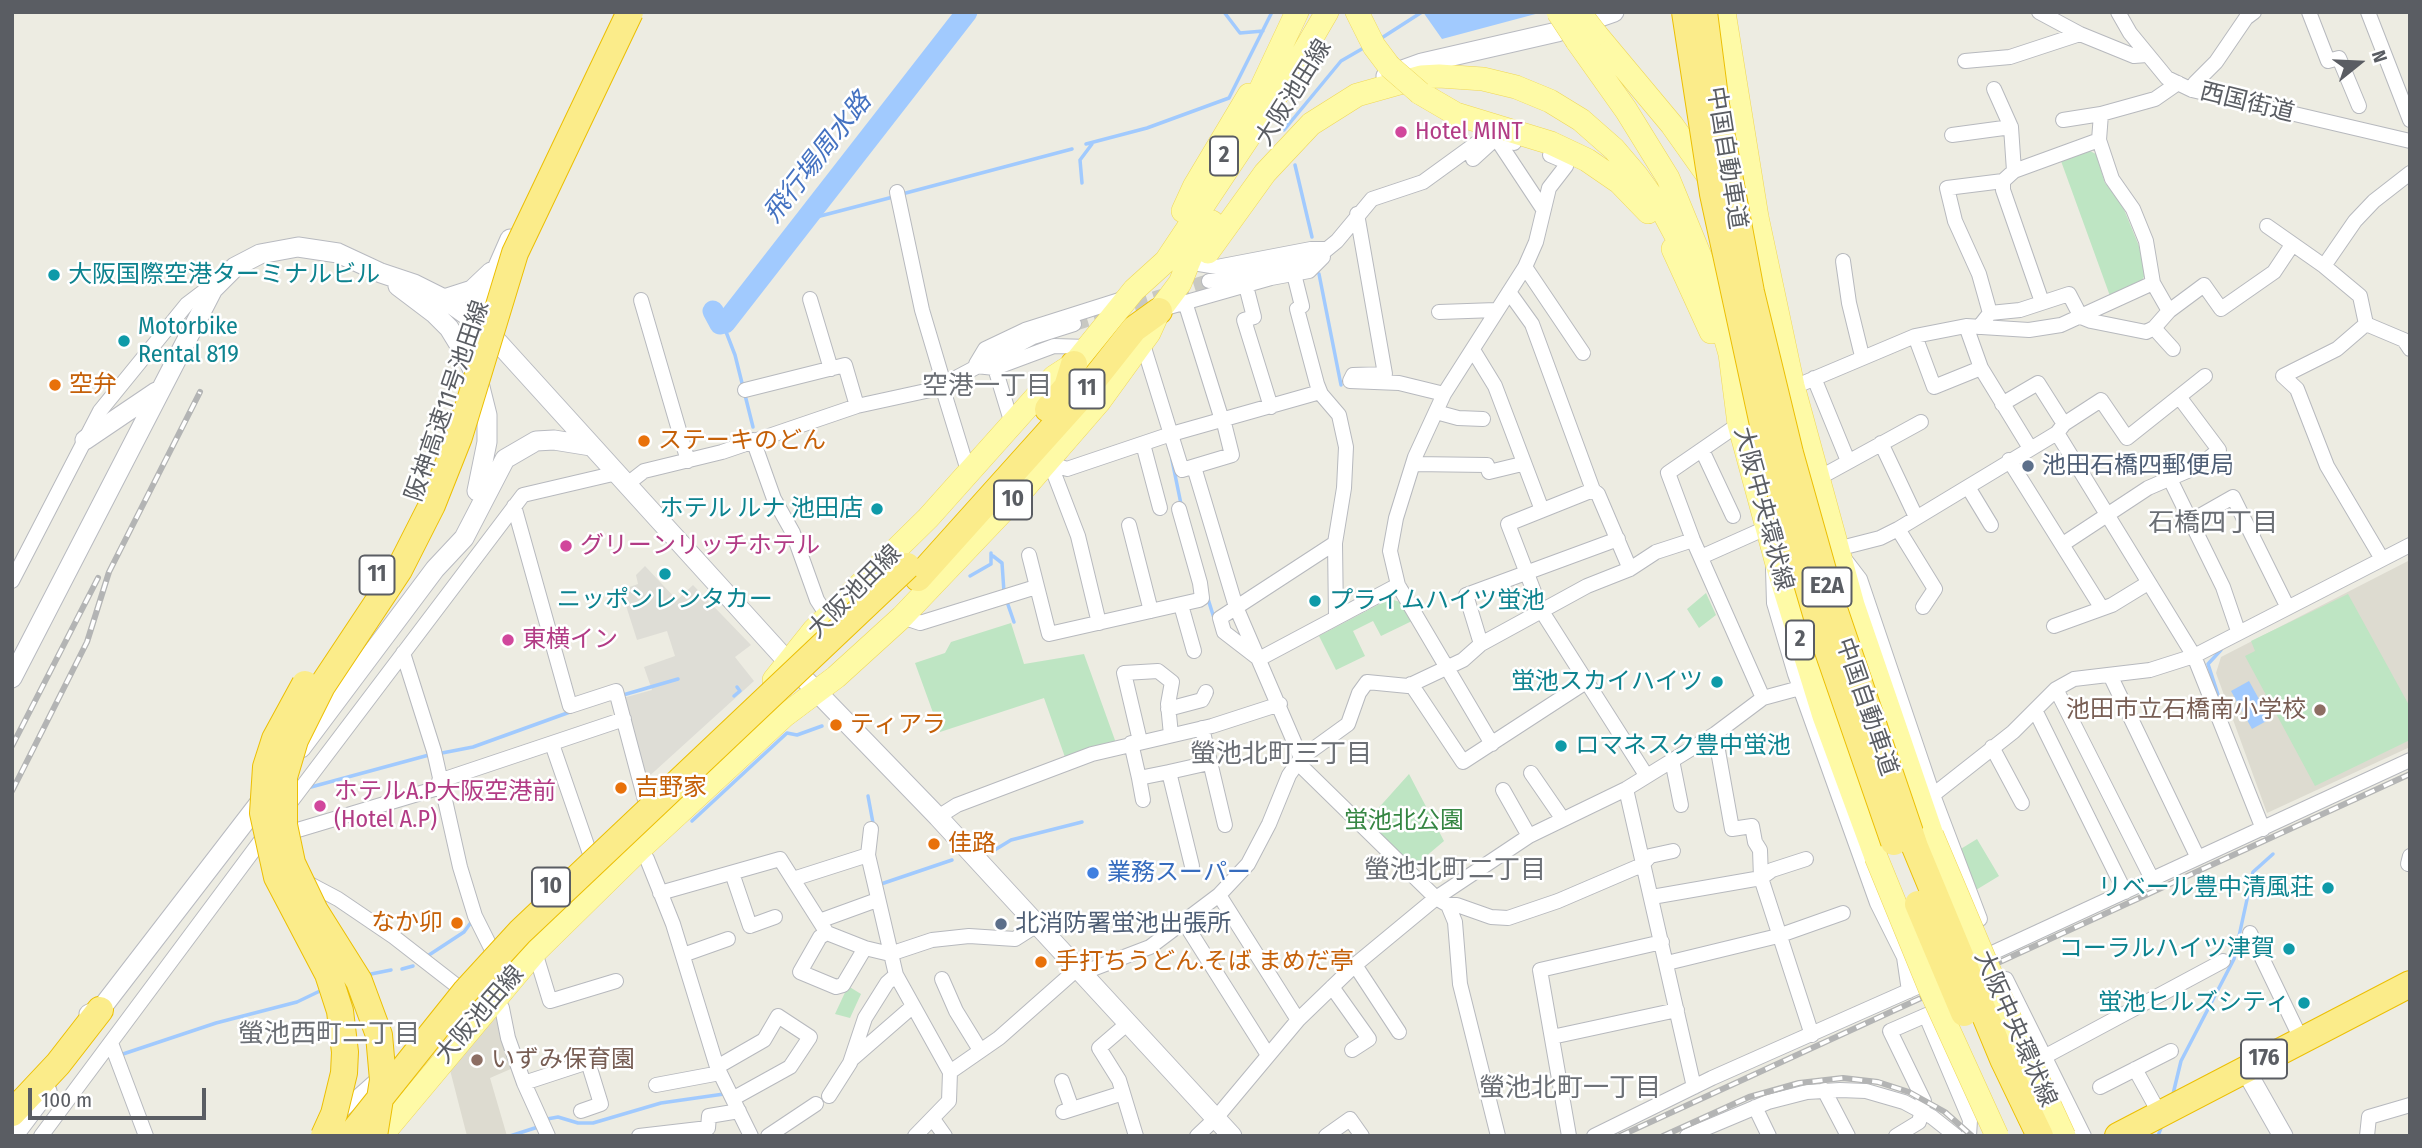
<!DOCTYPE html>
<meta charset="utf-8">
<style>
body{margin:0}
#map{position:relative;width:2422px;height:1148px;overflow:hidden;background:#edece2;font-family:"Fira Sans Condensed",sans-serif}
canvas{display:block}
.frame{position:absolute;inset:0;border:14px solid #5a5d63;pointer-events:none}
.north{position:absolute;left:2324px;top:28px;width:70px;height:70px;-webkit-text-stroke:5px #fff;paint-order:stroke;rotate:72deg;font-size:19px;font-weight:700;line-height:28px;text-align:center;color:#5a5d63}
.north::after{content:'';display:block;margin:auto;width:24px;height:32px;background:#5a5d63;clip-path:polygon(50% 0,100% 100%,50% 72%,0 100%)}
.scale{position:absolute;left:28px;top:1088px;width:178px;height:32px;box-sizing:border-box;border:4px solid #5a5d63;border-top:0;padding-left:9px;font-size:21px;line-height:24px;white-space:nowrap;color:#5a5d63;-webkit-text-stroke:5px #fff;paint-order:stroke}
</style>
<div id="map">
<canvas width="2422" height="1148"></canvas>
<div class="frame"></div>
<div class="north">N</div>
<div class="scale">100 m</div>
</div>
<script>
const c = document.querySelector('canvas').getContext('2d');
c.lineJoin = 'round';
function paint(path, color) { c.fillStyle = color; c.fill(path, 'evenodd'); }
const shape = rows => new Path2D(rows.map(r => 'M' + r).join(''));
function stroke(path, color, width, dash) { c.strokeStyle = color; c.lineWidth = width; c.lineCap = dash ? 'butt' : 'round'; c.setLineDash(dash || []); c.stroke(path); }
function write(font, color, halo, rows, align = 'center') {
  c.font = font + ' "Fira Sans Condensed","Noto Sans JP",sans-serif'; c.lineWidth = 5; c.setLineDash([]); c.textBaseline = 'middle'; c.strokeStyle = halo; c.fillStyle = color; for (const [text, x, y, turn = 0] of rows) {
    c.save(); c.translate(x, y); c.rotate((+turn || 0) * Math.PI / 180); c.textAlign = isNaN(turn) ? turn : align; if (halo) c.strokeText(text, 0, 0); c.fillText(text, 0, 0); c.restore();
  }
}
const industrial = shape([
 [645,566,677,600,693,585,751,645,735,657,754,681,645,780,623,698,652,690,644,667,675,656,667,631,637,640,621,590,638,584,636,575]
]);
const education = shape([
 [2410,560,2410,747,2267,813,2216,673,2221,657],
 [498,1013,513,1068,490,1078,507,1136,467,1136,450,1070]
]);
const green = shape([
 [2090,151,2096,154,2105,183,2121,202,2139,246,2145,275,2141,282,2110,296,2061,161],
 [1706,593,1716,615,1699,628,1687,609],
 [2348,594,2410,707,2410,740,2315,786,2245,656,2255,651,2251,641],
 [1389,599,1401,602,1412,621,1381,636,1373,621,1353,631,1365,656,1336,670,1319,636],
 [1011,623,1024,664,1084,654,1116,743,1066,760,1044,698,940,732,915,663,945,653,951,642],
 [1409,774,1444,841,1411,869,1366,822],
 [1977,839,1999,876,1976,890,1959,850],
 [848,986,861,994,850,1018,835,1014]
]);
const water = shape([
 [1423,12,1543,12,1442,39],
 [2249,681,2270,719,2252,729,2231,691]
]);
const stream = shape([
 [1224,12,1240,33,1263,31],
 [1380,39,1422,12],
 [1284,130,1341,61,1367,46],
 [1086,144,1147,128,1229,98,1272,12],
 [1295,165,1312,237],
 [1082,183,1080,160,1092,144],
 [902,194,1072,149],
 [805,220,893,197],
 [1319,274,1341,385],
 [723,324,735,355,753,427],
 [1172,460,1181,504],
 [993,556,1002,563,1004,592],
 [970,576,991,564,991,553],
 [1006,599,1014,622],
 [1208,599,1214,618],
 [2221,650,2208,664,2222,707],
 [623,695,678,679],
 [734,696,740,691,737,687],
 [442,753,473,747,570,712],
 [311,787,429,755],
 [868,796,873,823],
 [692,821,787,733,797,735,822,726],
 [993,851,1011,840,1082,822],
 [881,884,952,860],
 [429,955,464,932,472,921],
 [402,969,413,966],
 [366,975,391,970],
 [120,1055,216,1023,297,1002,322,990],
 [2173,1094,2181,1061,2234,959,2253,872,2273,854],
 [547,1119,558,1117,578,1123,593,1123,661,1103,724,1094],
 [510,1136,538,1127],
 [2158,1136,2161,1128]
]);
const river = shape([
 [713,311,720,324,725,323,967,12]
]);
const streetTunnel = shape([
 [1074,324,1209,281]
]);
const street = shape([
 [2118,12,2130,33,2167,78,2192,90,2410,141],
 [2309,12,2328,61,2339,58,2359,106],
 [2368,12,2410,120],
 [2080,34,2134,56,2147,55],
 [1965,61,2010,57,2080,34,2039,12],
 [1994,89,2011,127,2014,171],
 [2192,90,2195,83,2216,62,2246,18,2254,12],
 [2063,120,2101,114],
 [1952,135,2011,127],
 [1473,159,1496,138,1543,209],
 [2003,181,2003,190,2042,302],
 [897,192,922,310,944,384],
 [1357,214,1385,374,1353,375,1350,381,1399,383,1444,394],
 [2267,226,2324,266,2360,296,2366,324,2404,340,2410,349],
 [1843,261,1849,303,1862,356],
 [1199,264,1217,267,1311,249,1327,249],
 [2324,266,2355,221,2374,201,2410,173],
 [1525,267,1583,353],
 [1294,274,1302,306,1297,309,1317,384,1321,394,1339,415,1346,447,1344,488,1335,543,1336,618],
 [1209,281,1315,259,1337,241,1372,199,1423,182,1485,137,1514,143],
 [1246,286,1254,317,1244,320,1271,407],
 [1509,292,1532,324,1593,490,1598,494,1630,569],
 [810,299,831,369],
 [641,300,688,461],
 [1185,302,1222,420],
 [1162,309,1271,278,1309,271,1323,257],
 [2169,311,2153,283,2146,241,2133,209,2112,179,2099,140,2101,114,2155,99,2178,83],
 [1439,312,1496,310],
 [1990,313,2020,310,2069,294,2081,317,2091,321,2146,332,2154,328],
 [2366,324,2337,349,2283,376,2297,389,2327,466,2382,559],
 [1966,326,1981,368,2030,448],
 [1979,327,1990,313,1979,274,1955,221,1947,188,2003,181,2014,171,2099,140],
 [1915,336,1934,387,1981,368],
 [1141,338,1182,470,1232,455,1225,427],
 [2173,349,2154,328,2169,311,2204,285,2221,309,2274,272,2292,245],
 [1473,350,1495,386,1542,510],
 [976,364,985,349,1025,330,1126,298],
 [976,366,995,368,1054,346,1088,347],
 [995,368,1012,424],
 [1814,378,1848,461],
 [942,386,969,474],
 [745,390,845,365,857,406],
 [1787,390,1915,336,1966,326,2029,330,2061,325,2153,283],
 [2002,404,2038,383,2064,424],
 [1436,412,1458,418,1483,419],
 [1742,422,1668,473,1693,540,1763,698],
 [2057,433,2194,656,2263,829],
 [753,440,774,499,793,533,817,600,828,617],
 [1881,443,1916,517],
 [1143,444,1160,508],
 [1702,450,1733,516],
 [2009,460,2101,607],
 [1047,462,1067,469,1168,435,1320,392],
 [1047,462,1055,476,1078,536,1099,623],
 [1413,464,1487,465,1489,472,1522,464],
 [1817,479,1921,422],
 [2170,479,2223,587,2238,631],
 [626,485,644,471,722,452,857,406,935,389,1033,337,1074,324],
 [1968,487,1991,525],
 [1593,490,1508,524,1541,610,1646,775],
 [514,506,570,706,616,691,645,800],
 [2189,522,2233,497,2287,606],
 [1129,525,1151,611],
 [1898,529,1935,589,1923,607],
 [1335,543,1220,618,1224,632,1259,659,1398,585],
 [2063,544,2148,488,2199,466,2219,450,2180,398],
 [1029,555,1049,634,1199,600,1202,598,1200,583,1179,509],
 [1701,557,1766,528],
 [1773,569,1774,603,1795,674,1877,903,1904,957,1909,991],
 [12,581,100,411,187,304,216,282],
 [1181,605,1194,651],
 [902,617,920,623,1036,587],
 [2054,626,2112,605,2148,583],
 [1481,644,1466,595,1618,539],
 [403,653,434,751,460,867,475,916,491,948],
 [2110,675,2198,858],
 [1411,684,1463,762,1586,682],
 [2056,689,2152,879],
 [1168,709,1202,700,1206,692],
 [2035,710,2125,892],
 [1202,728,1225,825],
 [1715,734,1732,829,1752,826,1755,842,1760,850,1761,878,1772,870,1806,859],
 [1140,741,1124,673,1158,671,1172,682,1168,704,1171,735],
 [1131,743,1139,778,1169,772,1192,866],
 [552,744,589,851],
 [1492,744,1398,585,1390,551,1396,518,1415,457,1444,394,1525,267,1536,242,1549,188,1566,166,1564,161,1550,155],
 [1992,747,2022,803],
 [1301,758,1348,724,1359,693,1367,682,1408,686,1463,660,1481,644,1587,586,1630,569,1656,552,1693,540],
 [1672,760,1681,805],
 [1298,763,1436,898,1448,905,1457,905,1491,917,1508,918,1558,901,1642,865,1650,856,1673,851],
 [1169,772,1209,763],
 [1531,773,1562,818],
 [1139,778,1143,800],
 [439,781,624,719],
 [1626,789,1694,1087],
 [1503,790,1529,836],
 [1933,795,2013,732,2056,689,2074,679,2150,670,2194,656,2410,545],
 [287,807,523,495,617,473],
 [938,817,957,805,1092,754,1212,726,1280,704],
 [871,829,868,855,896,975,950,1072],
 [281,835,441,787],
 [640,849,647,859,673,924,717,1067,751,1136],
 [2408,864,2410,856],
 [732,873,750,926,775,917],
 [793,879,868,855],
 [304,881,338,899,394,937,457,986],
 [660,893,780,859,827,933,865,948,890,954,932,940,969,936,1015,939,1037,925],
 [1219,895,1298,1020],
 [1652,897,1761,878,1812,1035],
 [1448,905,1455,922,1460,984,1498,1136],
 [1980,919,1933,795,1860,579,1837,549,1880,538,1898,529,2057,433,2064,424,2101,400,2127,438,2205,376],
 [822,920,877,900],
 [1184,922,1268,1055],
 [827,933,820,937,800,972,836,987,843,985,865,948],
 [2250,933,2302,1041],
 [535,952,550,1001,616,981],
 [683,955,728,939],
 [1977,960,2410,760],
 [1667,963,1778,936,1843,913],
 [1355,965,1399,1032],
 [1082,973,1150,947,1219,895,1248,864,1269,824,1289,775,1301,758,1236,607,1194,467],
 [942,979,956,1011,980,1050],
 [1332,987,1369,1039,1352,1050],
 [1989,987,2006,979,2084,1136],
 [495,996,502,1008,508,1038,524,1083,548,1136],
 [1926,1016,1970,1120,1969,1136],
 [1128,1023,1099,1048,1119,1080,1136,1136],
 [1552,1037,1677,1010],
 [111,1043,146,1136],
 [2044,1057,2223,961],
 [851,1060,912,1007],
 [717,1067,764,1040,778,1016,810,1037,790,1067,734,1098],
 [2135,1069,2156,1107,2156,1115],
 [1062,1081,1072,1109],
 [524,1083,588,1062,601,1104,581,1111],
 [656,1085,720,1073],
 [2100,1087,2171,1051],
 [1824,1090,1848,1136],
 [829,1096,850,1063,865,1018,887,983,896,975],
 [1755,1107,1769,1136],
 [1063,1112,1123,1093],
 [336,1116,381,1076],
 [933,1119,945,1136],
 [41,1136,268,831],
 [639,1136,708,1128,709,1116,739,1111],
 [768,1136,816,1104],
 [915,1136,949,1101,950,1072,999,1038,1077,969],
 [1197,1136,1216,1118,1298,1020,1355,965,1436,898,1529,836,1626,789,1715,734,1763,698,1800,688],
 [1326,1136,1350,1119,1362,1136],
 [1569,1136,1540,970,1662,942],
 [1594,1136,1712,1078,1933,980],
 [1687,1136,1768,1102,1807,1092,1840,1090,1866,1091,1904,1102,1932,1117,1956,1136],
 [1896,1136,1919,1122,1924,1101,1890,1031,1945,1007],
 [2367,1136,2369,1117,2410,1105]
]);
const secondary = shape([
 [1386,76,1422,63,1557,32,1614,12],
 [398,286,435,314,449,328,468,359,480,387,487,415,487,442,477,491],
 [444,299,472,290,491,272],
 [468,359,485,296,510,239],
 [85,440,156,392],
 [12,678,213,289,235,267,260,254,298,247,338,253,381,273,414,284,444,299,485,328,788,662,938,817,1232,1136],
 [301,748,435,569,464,538,505,459,536,441,554,440,591,446],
 [89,1014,100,1010,264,797],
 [2245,1069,2283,1136],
 [13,1136,47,1091]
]);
const primary = shape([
 [1357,12,1374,46,1389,66],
 [1724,12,1757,217,1793,386,1853,605,1932,835],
 [1596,34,1672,125,1711,180],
 [1577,41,1626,110,1668,178,1707,273,1730,354,1739,424,1777,564,1824,716,1876,857],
 [1420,93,1456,114,1551,143,1587,160,1619,182,1648,212],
 [1249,114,1297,12],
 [1183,211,1194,187,1249,95],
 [1673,249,1711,332],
 [1208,252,1265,173,1311,124,1357,95,1421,77,1439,76,1483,79,1516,87,1550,101,1581,120,1614,149,1637,176,1665,215,1689,260],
 [774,680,814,630,928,518,1054,377,1074,364,1134,290,1166,261,1292,72,1327,12],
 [381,1136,535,952,640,849,784,716,836,677,902,617,1021,492,1099,402,1149,333,1159,311,1180,283,1196,244,1212,222]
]);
const highway = shape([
 [1048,409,1067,387,1074,364],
 [918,578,1077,401,1134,329,1159,311],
 [12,1113,58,1064,100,1010],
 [2118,1136,2410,984]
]);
const rail = shape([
 [12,746,98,578],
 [12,791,87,642,109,572,200,392],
 [1620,1136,2410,774],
 [1663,1136,1749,1097,1799,1083,1843,1078,1878,1082,1909,1092,1945,1112,1972,1136]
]);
const primaryBridge = shape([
 [1558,12,1577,41],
 [1579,12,1596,34],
 [1389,66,1420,93],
 [1932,835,2006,1010,2064,1136],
 [1876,857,1930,989,1997,1136]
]);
const highwayBridge = shape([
 [1685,12,1713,194,1770,457,1821,631,1894,842],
 [1704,12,1716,105,1751,292,1790,453,1833,606,1915,847,2003,1059,2040,1136],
 [305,684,275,739,266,767,263,813,277,877,328,974,340,1011,345,1052,344,1073,334,1114,324,1136],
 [1918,904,1964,1013],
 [350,1136,465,992,520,932,907,566],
 [374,1136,383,1080,379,1035,359,981,315,911,292,863,284,825,284,777,295,740,322,686,399,570,432,505,459,437,515,253,630,12]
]);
const markers = [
 [1401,132,7,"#d1479c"],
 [54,275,7,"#0f9aa8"],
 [124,341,7,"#0f9aa8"],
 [55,385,7,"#e8710a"],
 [644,441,7,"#e8710a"],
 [2028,466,7,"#5c6f8a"],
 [877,509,7,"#0f9aa8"],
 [566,546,7,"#d1479c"],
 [665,574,7,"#0f9aa8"],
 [1315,601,7,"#0f9aa8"],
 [508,640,7,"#d1479c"],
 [1717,682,7,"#0f9aa8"],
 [2320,710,7,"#8d6e63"],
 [836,725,7,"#e8710a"],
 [1561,746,7,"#0f9aa8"],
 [621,788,7,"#e8710a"],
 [320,806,7,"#d1479c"],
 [934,844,7,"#e8710a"],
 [1093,873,7,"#3f7fe0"],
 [2328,888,7,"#0f9aa8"],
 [457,923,7,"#e8710a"],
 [1001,924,7,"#5c6f8a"],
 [2289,949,7,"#0f9aa8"],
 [1041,962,7,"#e8710a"],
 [2304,1003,7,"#0f9aa8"],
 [477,1060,7,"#8d6e63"]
];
const shields = [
 [1224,156,28],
 [1087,389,35],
 [1013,500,38],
 [377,575,35],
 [1827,587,49],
 [1800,640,28],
 [551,887,38],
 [2264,1059,46]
];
const shieldNames = [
 ["2",1224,156],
 ["11",1087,389],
 ["10",1013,500],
 ["11",377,575],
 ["E2A",1827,587],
 ["2",1800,640],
 ["10",551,887],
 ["176",2264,1059]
];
const streetNames = [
 ["大阪池田線",1294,93,-58],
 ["西国街道",2247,103,14],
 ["中国自動車道",1726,158,81],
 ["阪神高速11号池田線",448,401,-71],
 ["大阪中央環状線",1763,509,75],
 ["大阪池田線",855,592,-45],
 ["中国自動車道",1866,707,71],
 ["大阪池田線",480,1015,-49],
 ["大阪中央環状線",2015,1029,66]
];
const hotelNames = [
 ["Hotel MINT",1415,132],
 ["グリーンリッチホテル",580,546],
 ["東横イン",522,640],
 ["ホテルA.P大阪空港前",334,792],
 ["(Hotel A.P)",334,820]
];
const cultureNames = [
 ["大阪国際空港ターミナルビル",68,275,"left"],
 ["Motorbike",138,327,"left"],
 ["Rental 819",138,355,"left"],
 ["ホテル ルナ 池田店",863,509],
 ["ニッポンレンタカー",665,600,"center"],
 ["プライムハイツ蛍池",1329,601,"left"],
 ["蛍池スカイハイツ",1703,682],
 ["ロマネスク豊中蛍池",1575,746,"left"],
 ["リベール豊中清風荘",2314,888],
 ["コーラルハイツ津賀",2275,949],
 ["蛍池ヒルズシティ",2290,1003]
];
const foodNames = [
 ["空弁",69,385],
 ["ステーキのどん",658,441],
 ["ティアラ",850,725],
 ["吉野家",635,788],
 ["佳路",948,844],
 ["なか卯",443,923,"right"],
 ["手打ちうどん.そば まめだ亭",1055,962]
];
const serviceNames = [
 ["池田石橋四郵便局",2042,466],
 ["北消防署蛍池出張所",1015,924]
];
const educationNames = [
 ["池田市立石橋南小学校",2306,710],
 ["いずみ保育園",491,1060,"left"]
];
const parkNames = [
 ["蛍池北公園",1404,821]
];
const shopNames = [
 ["業務スーパー",1107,873]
];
const waterNames = [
 ["飛行場周水路",818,158,-52]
];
const neighbourhoodNames = [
 ["空港一丁目",987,387],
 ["石橋四丁目",2213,524],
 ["螢池北町三丁目",1281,755],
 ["螢池北町二丁目",1455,871],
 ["螢池西町二丁目",329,1035],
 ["螢池北町一丁目",1570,1089]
];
paint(industrial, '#deddd6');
paint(education, '#dddbd0');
paint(green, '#bee5c3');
paint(water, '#a1cafe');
stroke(stream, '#a1cafe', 3.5);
stroke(river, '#a1cafe', 21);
stroke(streetTunnel, '#c8c8c2', 14, [14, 7]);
stroke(street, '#b7b9be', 16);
stroke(secondary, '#b8bac0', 21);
stroke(primary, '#efd758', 24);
stroke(highway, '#ecbf03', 28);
stroke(street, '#fff', 14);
stroke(secondary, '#fff', 19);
stroke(primary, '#fefaa6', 23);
stroke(highway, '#fbec8a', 26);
stroke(rail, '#b3b4b4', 6);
stroke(rail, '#fff', 3.5, [10]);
stroke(primaryBridge, '#efd758', 24, []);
stroke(highwayBridge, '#ecbf03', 28, []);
stroke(primaryBridge, '#fefaa6', 23);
stroke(highwayBridge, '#fbec8a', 26);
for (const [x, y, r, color] of markers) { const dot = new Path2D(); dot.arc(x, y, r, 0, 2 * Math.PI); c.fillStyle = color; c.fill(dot); stroke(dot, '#fff', 2.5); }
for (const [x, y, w] of shields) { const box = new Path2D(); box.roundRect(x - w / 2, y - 19.5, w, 39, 5); c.fillStyle = '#fff'; c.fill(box); stroke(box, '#5a5d63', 2); }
write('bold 23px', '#5a5d63', null, shieldNames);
write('24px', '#5a5d63', '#fff', streetNames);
write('24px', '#b23c85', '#fff', hotelNames, 'left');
write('24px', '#0d838f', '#fff', cultureNames, 'right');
write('24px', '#c56008', '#fff', foodNames, 'left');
write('24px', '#4e5e75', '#fff', serviceNames, 'left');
write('24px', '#785e54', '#fff', educationNames, 'right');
write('24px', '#368643', '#fff', parkNames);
write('24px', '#366cbe', '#fff', shopNames, 'left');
write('italic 26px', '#4472c1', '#fff', waterNames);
write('26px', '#6b6f75', '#fff', neighbourhoodNames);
</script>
